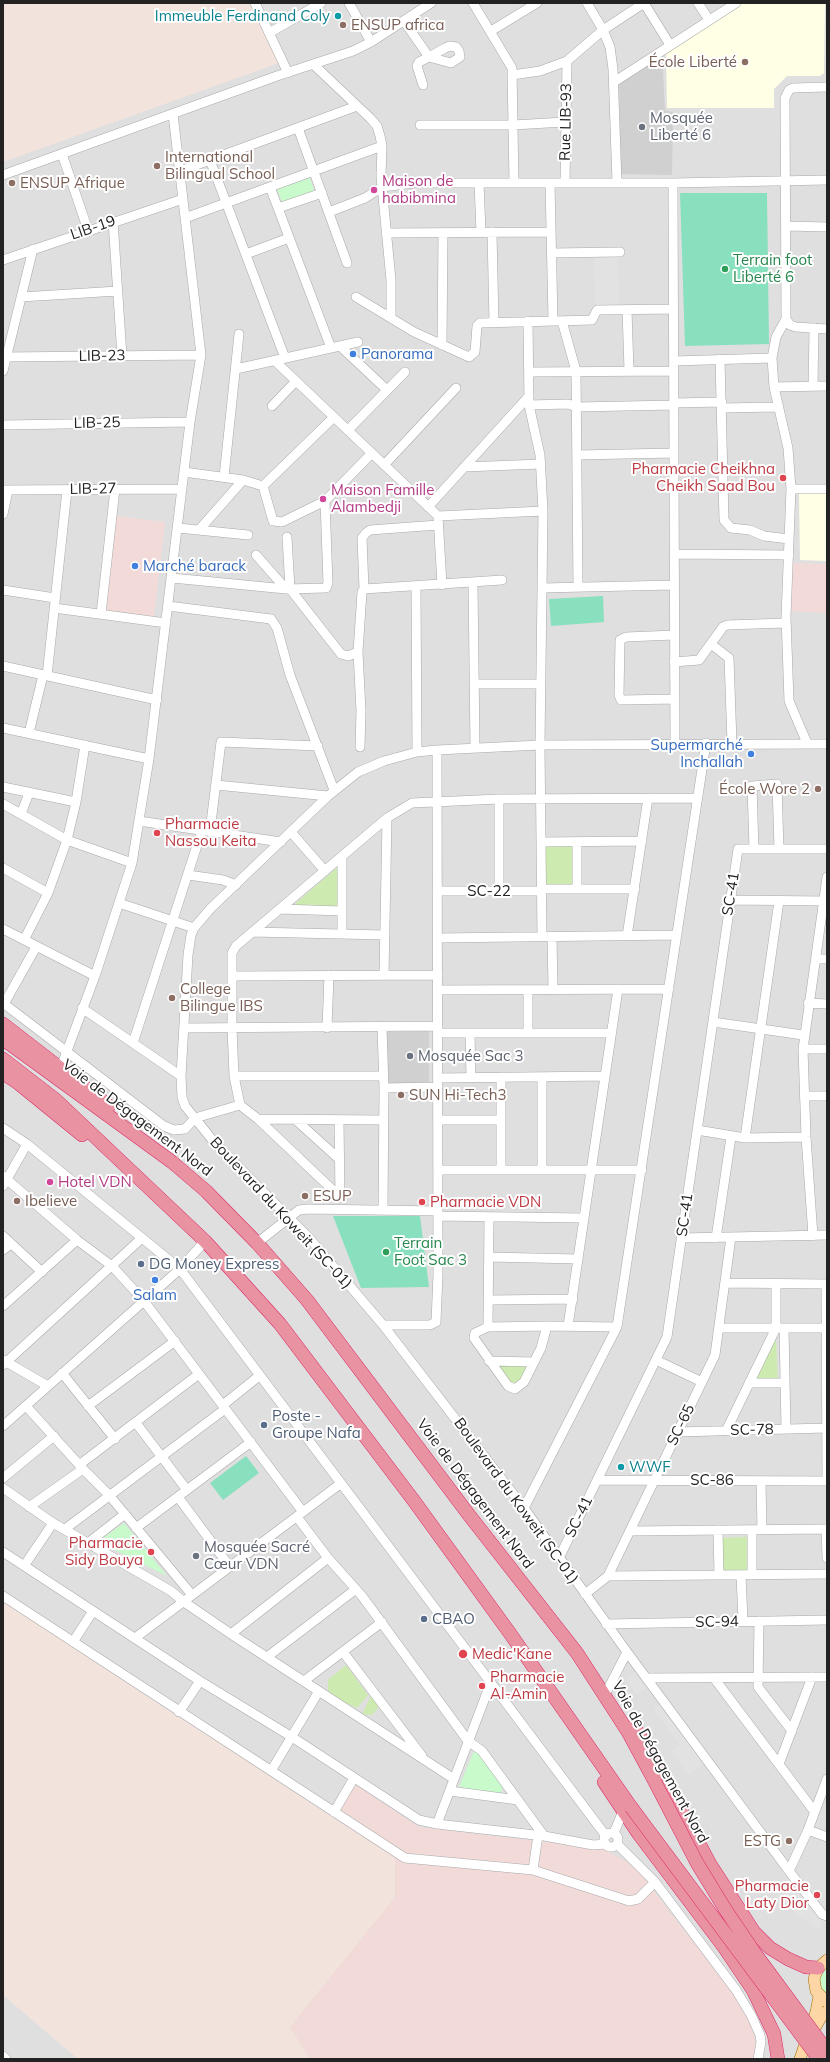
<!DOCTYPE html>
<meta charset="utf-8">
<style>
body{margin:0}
#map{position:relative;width:830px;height:2062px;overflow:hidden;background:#f2efe9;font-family:Mulish,sans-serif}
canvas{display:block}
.frame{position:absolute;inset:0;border:4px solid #222;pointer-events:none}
</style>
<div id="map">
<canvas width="830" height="2062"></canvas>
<div class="frame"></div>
</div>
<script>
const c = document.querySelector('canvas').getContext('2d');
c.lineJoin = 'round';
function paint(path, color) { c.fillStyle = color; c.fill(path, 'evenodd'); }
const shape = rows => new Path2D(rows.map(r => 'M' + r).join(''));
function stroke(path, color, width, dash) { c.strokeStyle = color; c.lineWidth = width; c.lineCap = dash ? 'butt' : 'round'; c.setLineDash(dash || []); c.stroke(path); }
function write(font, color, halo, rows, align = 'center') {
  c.font = font + ' Mulish,sans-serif'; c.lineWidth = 4; c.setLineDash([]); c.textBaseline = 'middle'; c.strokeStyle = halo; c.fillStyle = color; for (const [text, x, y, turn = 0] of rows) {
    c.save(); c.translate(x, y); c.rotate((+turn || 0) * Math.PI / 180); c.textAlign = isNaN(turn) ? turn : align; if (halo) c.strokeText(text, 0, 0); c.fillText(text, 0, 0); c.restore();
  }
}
const residential = shape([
 [3,3,827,3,827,2059,3,2059]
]);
const commercial = shape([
 [116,516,165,522,154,617,104,611],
 [792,563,827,564,827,613,789,611],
 [350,1781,419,1827,604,1849,627,1862,640,1873,748,2013,755,2038,756,2059,310,2059,290,2027,395,1897,395,1858,327,1814]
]);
const education = shape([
 [741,3,825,3,824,73,820,76,787,76,774,89,774,108,667,108,666,51],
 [799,494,827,494,827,561,800,560]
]);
const religious = shape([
 [662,52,665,110,673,112,672,175,621,174,619,80],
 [429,1031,429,1084,386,1084,387,1032]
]);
const military = shape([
 [3,3,252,3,279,63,3,162],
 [3,1602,395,1858,395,1897,290,2027,310,2059,78,2059,3,1995]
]);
const grass = shape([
 [543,845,578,845,577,886,542,886],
 [339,866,337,908,290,908],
 [776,1338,778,1384,753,1383,761,1367],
 [497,1365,527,1366,520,1380,511,1384],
 [747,1537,748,1578,721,1579,720,1538],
 [346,1665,368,1695,357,1708,337,1699,328,1692,328,1680],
 [371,1696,377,1702,378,1708,372,1715,362,1714]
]);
const park = shape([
 [310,178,314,191,282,202,277,189],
 [124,1523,167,1576,107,1546,100,1540],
 [475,1749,503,1785,501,1794,459,1787],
 [827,1963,827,1997,816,1983]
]);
const pitch = shape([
 [680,193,767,193,769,344,685,346],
 [603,596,604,622,551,626,549,599],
 [333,1216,420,1216,429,1287,361,1288],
 [246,1456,259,1473,223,1500,210,1483]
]);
const parking = shape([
 [618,247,619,308,595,309,594,248],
 [636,1671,648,1687,637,1695,625,1680],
 [660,1704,706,1762,689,1775,671,1751,680,1745,653,1709],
 [789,1878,822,1923,820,1930,801,1918,775,1894]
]);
const minor = shape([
 [255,3,288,73],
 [349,3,371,42],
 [473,3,512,68,514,183],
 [587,3,603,30,610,47,613,69,617,183],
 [644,3,670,45],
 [698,3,709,20],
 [404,21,429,57,451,63,460,57,459,51,456,47,450,46,445,48,429,57,419,62,417,66,423,85],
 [491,31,537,3],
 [269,33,321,3],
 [314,65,370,118,377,126,380,136,382,146,381,176,391,280,391,317],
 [512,75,540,71,567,61,603,30,644,3],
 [614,82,736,3],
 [827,87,793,88,789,90,785,98,786,319,790,325,796,327,827,329],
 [420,125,513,125,565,122],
 [298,128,347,263],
 [62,154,88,230],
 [210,160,285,358],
 [180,171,357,106],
 [3,175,277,76,353,51,371,42,431,3],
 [479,183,481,232],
 [550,183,553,320],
 [565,183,567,61],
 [673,183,675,743],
 [270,187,331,348],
 [278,208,322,193],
 [329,212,365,198,382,187,414,183,673,183,827,180],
 [185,218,382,146],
 [113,221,122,356],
 [787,226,827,227],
 [492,232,494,323],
 [386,233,551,232],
 [552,253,620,252],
 [246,254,289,238],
 [3,260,183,199],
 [21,297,118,291],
 [356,297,414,332,469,357,475,352,477,326,480,323,592,320,597,310,674,309],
 [627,310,629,370],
 [786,319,776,337,772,358,774,387,788,448,791,489],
 [528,321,529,405,540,455,543,511,540,745,542,936],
 [562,321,576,371,578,587],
 [442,345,443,233],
 [340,346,387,390],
 [3,357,201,355],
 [720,359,724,520,731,528,750,530,764,536,789,539],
 [275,361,438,516,442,585],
 [674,361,772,358],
 [236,369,358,342],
 [3,371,33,249],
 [530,372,674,371],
 [813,386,814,328],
 [774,387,827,386],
 [674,403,722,402],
 [529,405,568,404,577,407,674,405],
 [272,406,296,381],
 [722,408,778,407],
 [3,425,190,422],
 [348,430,405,372],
 [577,455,674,453],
 [384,465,456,388],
 [464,467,541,464],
 [184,472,243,480,263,486],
 [224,477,239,334],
 [263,486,334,417],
 [263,486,273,521,282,522,325,501],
 [3,490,182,489],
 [428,507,529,396],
 [3,514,8,490],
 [438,516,543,511],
 [178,528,248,535],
 [199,530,243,480],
 [287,537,290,589,341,654,348,656,358,652,362,592,364,589,362,538,366,533,370,530,438,525],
 [675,554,789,555],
 [256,555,286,589],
 [172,578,286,589,326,588,328,583,325,501,372,453],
 [473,583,475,748],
 [416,587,417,752],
 [542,588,674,585],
 [364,589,502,580],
 [3,590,55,598],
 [168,606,271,619,277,628,290,675,334,790],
 [54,608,166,623],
 [101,614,115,489],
 [674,635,626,637,620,640,619,695,621,700,675,699],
 [711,644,729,658,732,743],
 [358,652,361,711,360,747],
 [674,662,699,660,723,627,727,625,786,623],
 [3,666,157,700],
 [47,676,67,490],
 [475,684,541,684],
 [3,728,149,759],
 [29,733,43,675],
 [807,743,789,701,786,617,791,489,827,489],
 [827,744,540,745,437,750,417,752,384,761,358,772,328,796,211,908,194,928,191,935,188,955,181,1076,182,1097,185,1106,214,1142,310,1239,383,1325,524,1508,627,1652,789,1871,822,1914,827,1916],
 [216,785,328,796],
 [3,787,76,802],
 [499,799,499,891],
 [3,804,67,840,132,863],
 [21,814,29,793],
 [139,821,281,842],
 [210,831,221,742,318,746],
 [291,832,325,871],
 [541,842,642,841],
 [754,849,752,786,777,784,779,849],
 [342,857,342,934],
 [3,868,48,893],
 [188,875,223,880,236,885],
 [541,889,635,889],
 [577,889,577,842],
 [437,891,540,891],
 [731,900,825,901,827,905],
 [119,903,194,928],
 [280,909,342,911],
 [3,929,95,976],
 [252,932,385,935],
 [552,936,553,989],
 [627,936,648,798],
 [438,938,677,935],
 [24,940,48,893,67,840,76,802,85,745],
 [816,959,827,959],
 [384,975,387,818],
 [233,976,438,975],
 [438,990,669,989],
 [3,1003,164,1126,174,1130,185,1129,195,1118,240,1105],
 [808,1003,827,1004],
 [4,1004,36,947],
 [82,1008,181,1076],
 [713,1022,803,1035],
 [382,1027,384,1088,383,1210],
 [185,1028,438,1026],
 [327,1028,329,975],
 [438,1033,611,1033],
 [470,1033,471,1078],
 [528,1033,528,990],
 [133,1043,202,830],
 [803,1049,827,1049],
 [61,1067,95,976,132,863,149,759,190,422,201,355,173,114],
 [234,1076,383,1076],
 [542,1077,542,1170],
 [438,1078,605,1076],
 [384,1088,438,1087],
 [804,1096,827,1096],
 [258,1119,383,1120],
 [339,1120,340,1198],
 [438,1120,501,1120],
 [297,1121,339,1159],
 [3,1128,27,1144,180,1269,606,1836],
 [697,1130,745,1138,806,1137],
 [745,1138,779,901],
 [438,1170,642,1170],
 [501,1170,501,1077],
 [3,1176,77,1240,112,1266,144,1301,303,1512],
 [3,1186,27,1144],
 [339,1196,258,1119,240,1105,234,1076,232,1028,232,953,236,946,387,818,412,803,499,799,698,798],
 [438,1216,584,1218],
 [3,1236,42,1272],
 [813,1236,806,1137,803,1049,827,877],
 [681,1238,827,1235],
 [716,1238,731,1137],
 [257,1243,299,1210,308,1209,438,1211],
 [3,1250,11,1244],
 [489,1257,578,1259],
 [725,1283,827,1284],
 [826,1284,827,1481],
 [490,1300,573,1299],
 [3,1306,77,1240],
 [383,1325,430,1325,436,1322,438,1274,437,750],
 [547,1326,541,1348,524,1382,515,1389,508,1386,474,1338,475,1333,488,1327,547,1326,617,1327],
 [568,1326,618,989],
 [488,1327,489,1217],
 [719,1328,826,1328],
 [784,1328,786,1429],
 [3,1360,48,1386],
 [656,1360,702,1382],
 [489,1361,534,1362],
 [3,1365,142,1238],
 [62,1373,115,1439],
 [749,1383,785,1383],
 [223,1405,259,1376],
 [26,1406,83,1469,109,1495,192,1595],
 [88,1406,175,1341],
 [136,1423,187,1490],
 [3,1426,180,1269,205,1241],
 [726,1431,776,1328,776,1284],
 [678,1432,826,1428],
 [79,1465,199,1374],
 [3,1478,54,1436],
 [598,1480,827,1481],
 [761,1481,762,1530],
 [3,1488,53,1523,171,1591,184,1602,231,1634,454,1779],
 [178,1497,230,1567],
 [29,1507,83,1469],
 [524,1508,617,1327,706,743],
 [297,1517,328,1558,362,1596,468,1741,482,1751,544,1836],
 [136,1528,251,1442],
 [65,1529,225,1409],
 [826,1529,827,1558],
 [718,1530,719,1575],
 [752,1530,752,1575],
 [630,1531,827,1529],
 [88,1543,125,1514],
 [3,1552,200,1681,292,1737,419,1820,437,1824,544,1836,593,1845,606,1844],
 [559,1558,667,1337,738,849,827,849],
 [24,1566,53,1523],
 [741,1575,743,1621],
 [608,1576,827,1574],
 [585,1594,608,1576,715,1355,731,1237],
 [3,1596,405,1858,533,1870,629,1901,638,1899,655,1882],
 [759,1621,758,1687,792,1731],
 [606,1624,827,1620],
 [231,1634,328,1558],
 [135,1638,340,1484],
 [73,1642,93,1611],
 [343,1652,422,1756],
 [267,1657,356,1589],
 [647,1678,827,1677],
 [714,1678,814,1811],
 [304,1681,382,1622],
 [608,1689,627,1652],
 [179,1712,200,1681],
 [779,1764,812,1677],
 [271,1771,319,1691],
 [450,1791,518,1800],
 [334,1812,354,1778],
 [437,1824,491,1682],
 [808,1830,827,1837],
 [614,1833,623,1811],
 '604 1840a7 7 0 1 1 14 0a7 7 0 1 1-14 0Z',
 [617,1844,655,1882,736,1990,751,2015,760,2035,761,2042,758,2059],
 [533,1870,538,1835],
 [789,1871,808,1830,827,1779],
 [3,2056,6,2059]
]);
const major = shape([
 [827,1960,818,1968,814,1979,816,1991,827,2002],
 [816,2026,821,2017,827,2011],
 [800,2059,816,2012,819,1996]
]);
const highway = shape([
 [3,1024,109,1106],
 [3,1039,172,1162,206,1191,257,1243,307,1300,469,1515,577,1653,628,1732,655,1782],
 [3,1059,56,1100,205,1241,280,1324,414,1501,509,1632,631,1807],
 [3,1073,18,1083,82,1135],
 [634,1726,662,1774,710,1864,754,1932,770,1948,788,1959,806,1967,818,1968],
 [604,1782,638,1833,724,1947,753,1990,774,2034,778,2059]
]);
const highwayBridge = shape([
 [655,1782,697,1863,725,1909,754,1952,827,2051],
 [631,1807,819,2059]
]);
const markers = [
 [338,16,4,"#0f9aa8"],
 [343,25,4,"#8d6e63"],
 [745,62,4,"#8d6e63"],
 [642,127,4,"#6b7280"],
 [157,166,4,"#8d6e63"],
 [12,183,4,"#8d6e63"],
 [374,190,4,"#d1479c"],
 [725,269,4,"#2e9e5b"],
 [353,354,4,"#3f7fe0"],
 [783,478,4,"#e0444e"],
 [323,499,4,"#d1479c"],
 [135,566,4,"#3f7fe0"],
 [751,754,4,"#3f7fe0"],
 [818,789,4,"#8d6e63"],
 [157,833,4,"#e0444e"],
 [172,998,4,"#8d6e63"],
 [410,1056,4,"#6b7280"],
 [401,1095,4,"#8d6e63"],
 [50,1182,4,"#d1479c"],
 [305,1196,4,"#8d6e63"],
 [17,1201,4,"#8d6e63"],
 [422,1202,4,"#e0444e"],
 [386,1252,4,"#2e9e5b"],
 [141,1264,4,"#5c6f8a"],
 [155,1280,4,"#3f7fe0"],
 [264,1425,4,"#5c6f8a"],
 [621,1467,4,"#0f9aa8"],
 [151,1552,4,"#e0444e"],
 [196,1556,4,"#6b7280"],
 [424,1619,4,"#5c6f8a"],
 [463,1654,5,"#e0444e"],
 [482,1686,4,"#e0444e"],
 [789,1841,4,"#8d6e63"],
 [817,1895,4,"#e0444e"]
];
const cultureNames = [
 ["Immeuble Ferdinand Coly",330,16],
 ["WWF",629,1467,"left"]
];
const educationNames = [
 ["ENSUP africa",351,25],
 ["École Liberté",737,62,"right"],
 ["International",165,157],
 ["Bilingual School",165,174],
 ["ENSUP Afrique",20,183],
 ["École Wore 2",810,789,"right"],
 ["College",180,989],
 ["Bilingue IBS",180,1006],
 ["SUN Hi-Tech3",409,1095],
 ["ESUP",313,1196],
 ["Ibelieve",25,1201],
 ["ESTG",781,1841,"right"]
];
const worshipNames = [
 ["Mosquée",650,118],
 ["Liberté 6",650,135],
 ["Mosquée Sac 3",418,1056],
 ["Mosquée Sacré",204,1547],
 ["Cœur VDN",204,1564]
];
const streetNames = [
 ["Rue LIB-93",566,122,-89],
 ["LIB-19",93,228,-19],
 ["LIB-23",102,356,-1],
 ["LIB-25",97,423,-1],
 ["LIB-27",93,489,-1],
 ["SC-22",489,891],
 ["SC-41",731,894,-81],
 ["Voie de Dégagement Nord",137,1118,37],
 ["Boulevard du Koweit (SC-01)",281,1213,47],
 ["SC-41",685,1215,-82],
 ["SC-65",681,1425,-64],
 ["SC-78",752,1430,-1],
 ["SC-86",712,1480],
 ["Voie de Dégagement Nord",475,1494,53],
 ["Boulevard du Koweit (SC-01)",516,1501,54],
 ["SC-41",579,1517,-64],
 ["SC-94",717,1622,-1],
 ["Voie de Dégagement Nord",660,1762,61]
];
const hotelNames = [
 ["Maison de",382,181],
 ["habibmina",382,198],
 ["Maison Famille",331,490],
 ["Alambedji",331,507],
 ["Hotel VDN",58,1182]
];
const leisureNames = [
 ["Terrain foot",733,260],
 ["Liberté 6",733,277],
 ["Terrain",394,1243],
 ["Foot Sac 3",394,1260]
];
const shopNames = [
 ["Panorama",361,354],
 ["Marché barack",143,566],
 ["Supermarché",743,745,"right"],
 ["Inchallah",743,762,"right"],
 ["Salam",155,1295,"center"]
];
const healthNames = [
 ["Pharmacie Cheikhna",775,469,"right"],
 ["Cheikh Saad Bou",775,486,"right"],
 ["Pharmacie",165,824],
 ["Nassou Keita",165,841],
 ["Pharmacie VDN",430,1202],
 ["Pharmacie",143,1543,"right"],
 ["Sidy Bouya",143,1560,"right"],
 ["Medic'Kane",472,1654],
 ["Pharmacie",490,1677],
 ["Al-Amin",490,1694],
 ["Pharmacie",809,1886,"right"],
 ["Laty Dior",809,1903,"right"]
];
const serviceNames = [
 ["DG Money Express",149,1264],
 ["Poste -",272,1416],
 ["Groupe Nafa",272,1433],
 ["CBAO",432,1619]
];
paint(residential, '#e0dfdf');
paint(commercial, '#f2dad9');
paint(education, '#ffffe5');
paint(religious, '#d0d0d0');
paint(military, '#f3e3dd');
paint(grass, '#cdebb0');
paint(park, '#c8facc');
paint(pitch, '#88e0be');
paint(parking, '#e2e2e2');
stroke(minor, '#a9a9a9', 10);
stroke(major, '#a06b00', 12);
stroke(highway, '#dc2a67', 14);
stroke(minor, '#fff', 9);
stroke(major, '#fcd6a4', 11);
stroke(highway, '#e892a2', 13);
stroke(highwayBridge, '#dc2a67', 14, []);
stroke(highwayBridge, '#e892a2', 13);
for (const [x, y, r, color] of markers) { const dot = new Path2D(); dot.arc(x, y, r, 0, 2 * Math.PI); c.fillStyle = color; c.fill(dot); stroke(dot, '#fff', 1.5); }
write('15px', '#0d838f', '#fff', cultureNames, 'right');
write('15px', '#785e54', '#fff', educationNames, 'left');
write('15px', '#5b616d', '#fff', worshipNames, 'left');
write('15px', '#222', '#fff', streetNames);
write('15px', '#b23c85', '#fff', hotelNames, 'left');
write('15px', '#27864d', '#fff', leisureNames, 'left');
write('15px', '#366cbe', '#fff', shopNames, 'left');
write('15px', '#be3a42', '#fff', healthNames, 'left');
write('15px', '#4e5e75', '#fff', serviceNames, 'left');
</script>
